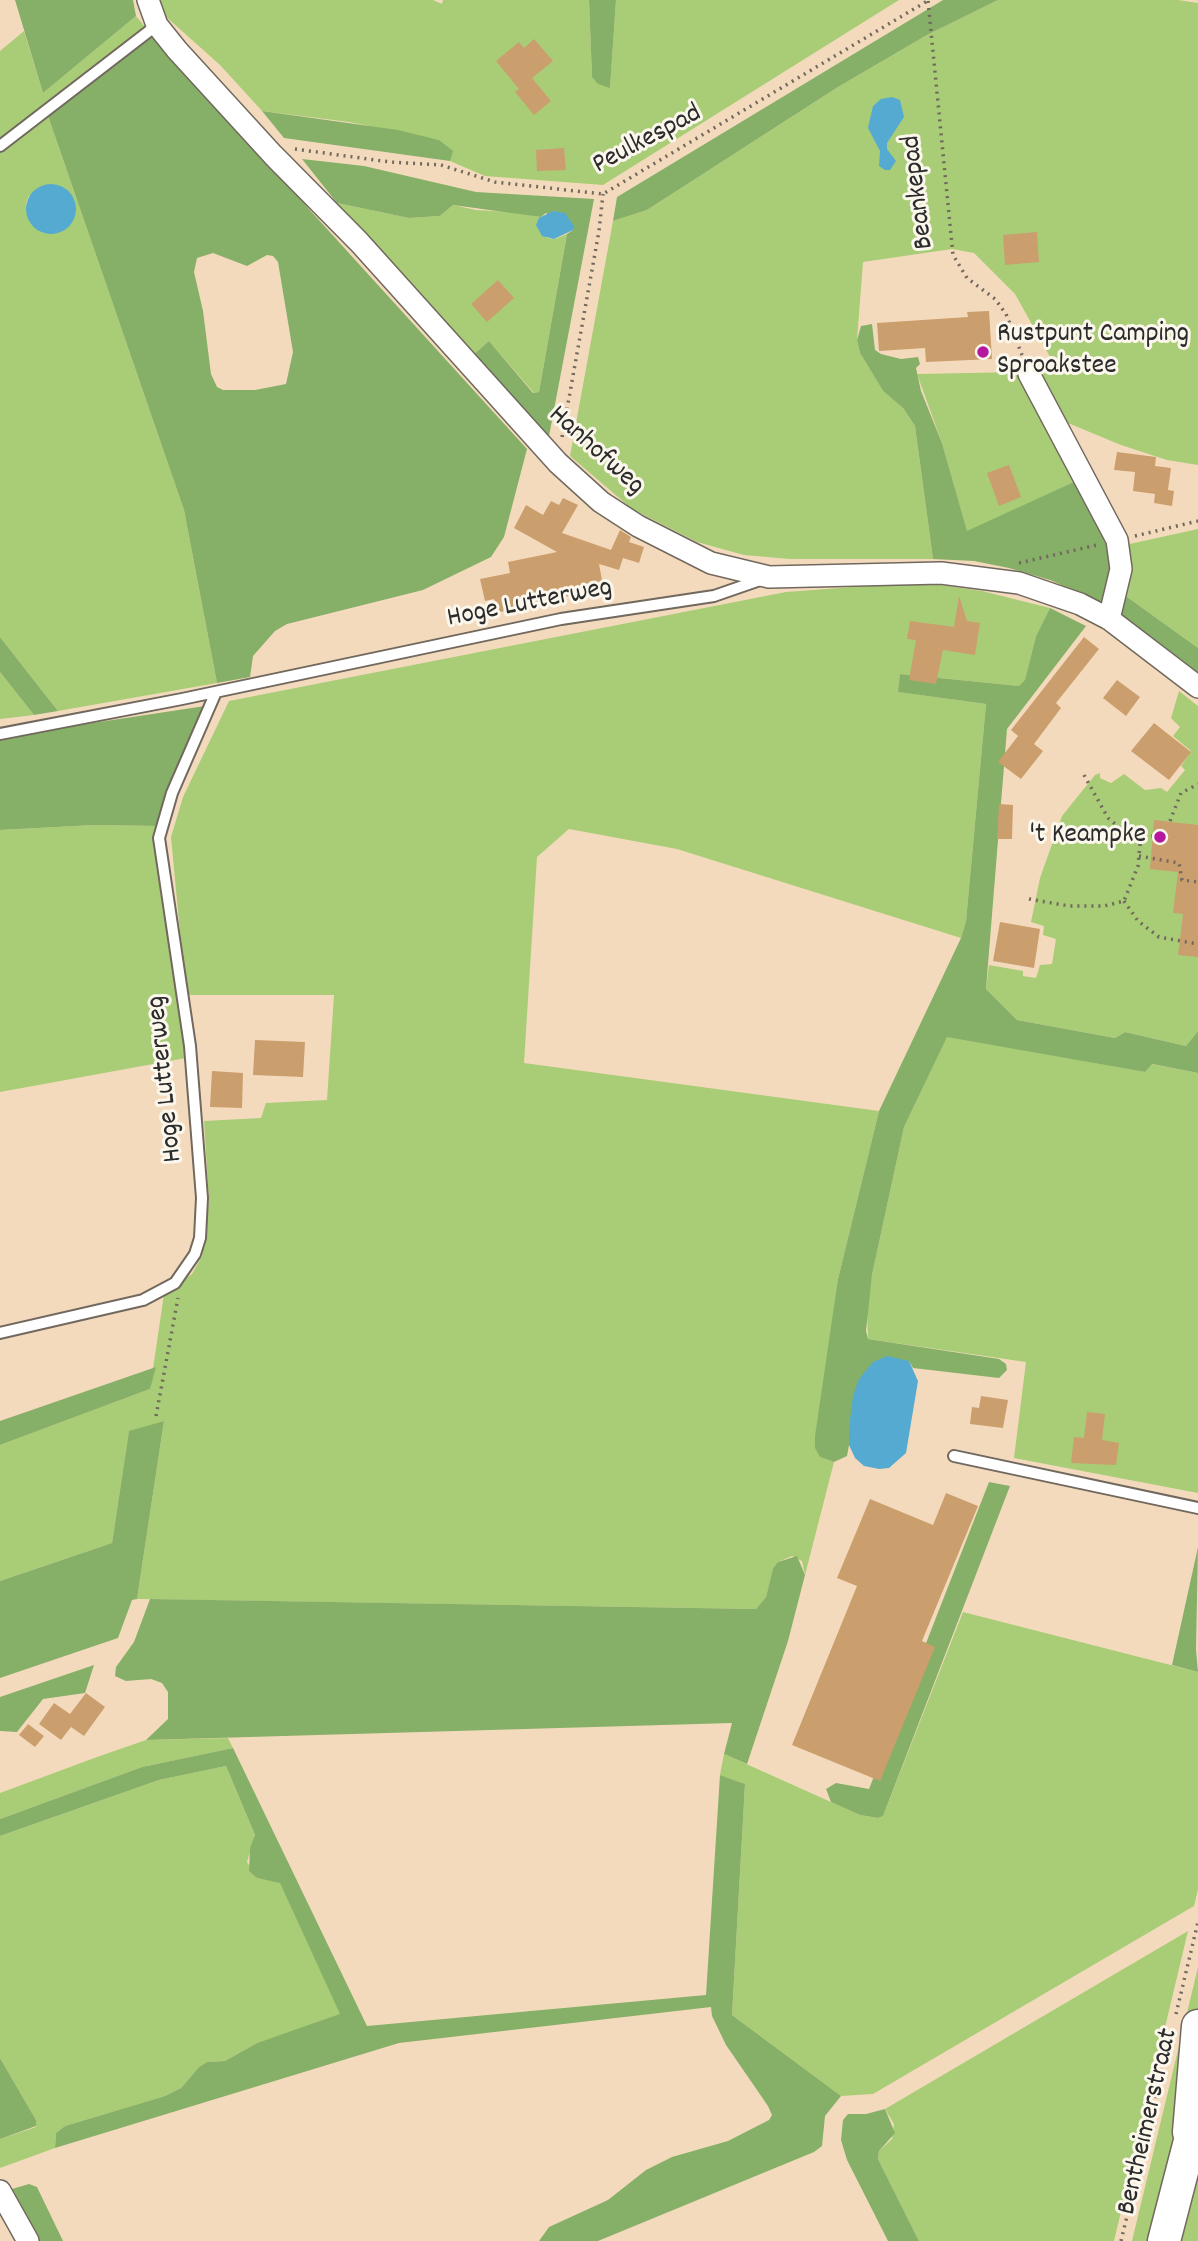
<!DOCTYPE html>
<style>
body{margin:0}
canvas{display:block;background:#f4dabd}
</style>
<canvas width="1198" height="2241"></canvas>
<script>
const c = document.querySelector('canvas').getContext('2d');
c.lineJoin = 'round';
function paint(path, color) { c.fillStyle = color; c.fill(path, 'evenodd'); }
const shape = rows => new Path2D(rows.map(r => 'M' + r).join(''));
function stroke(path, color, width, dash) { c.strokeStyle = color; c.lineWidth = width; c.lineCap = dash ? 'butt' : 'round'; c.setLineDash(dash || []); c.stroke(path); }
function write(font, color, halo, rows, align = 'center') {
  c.font = font + ' Dekko,sans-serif'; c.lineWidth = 6; c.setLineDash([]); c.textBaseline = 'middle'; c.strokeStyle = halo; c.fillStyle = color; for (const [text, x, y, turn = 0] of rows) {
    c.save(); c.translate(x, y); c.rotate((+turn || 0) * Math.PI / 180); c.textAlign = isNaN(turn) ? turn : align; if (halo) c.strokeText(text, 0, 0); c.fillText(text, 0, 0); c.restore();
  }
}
const green = shape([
 [158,0,433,0,442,4,443,0,589,0,592,77,610,87,616,0,899,0,603,185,485,176,450,161,439,140,349,122,262,111,220,65,164,15],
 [998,0,1178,0,1198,3,1198,465,1167,460,1121,445,1063,421,1039,377,1054,364,1015,294,974,253,952,249,863,262,857,340,860,353,883,391,903,408,915,426,933,559,790,559,744,555,697,542,632,509,570,456,613,221,647,210,838,87,927,35],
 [136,16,156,40,46,110,184,510,217,683,58,711,0,637,0,51,24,31,43,93],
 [54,184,71,195,75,216,59,232,44,233,32,225,26,203,29,196],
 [337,203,409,218,440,216,453,205,476,210,511,212,541,217,547,238,555,239,567,234,539,392,534,393,489,341,472,356,373,248],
 [1019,372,1078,480,967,532,942,443,917,374],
 [1198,529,1198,648,1123,594,1130,557,1125,545],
 [893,584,934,584,982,591,1050,608,1036,636,1025,681,1019,686,900,674,899,692,986,704,966,921,961,938,677,849,569,829,537,857,524,1063,879,1111,838,1279,820,1457,834,1462,805,1575,802,1561,792,1556,778,1562,773,1568,766,1597,756,1609,137,1599,164,1421,129,1432,112,1543,0,1581,0,1445,150,1389,164,1294,192,1274,202,1256,209,1200,204,1121,261,1118,266,1103,327,1100,334,995,186,995,171,837,183,797,229,701,786,592],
 [0,672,34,715,0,719],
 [1179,691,1198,706,1198,1031,1186,1046,1125,1032,1115,1038,1017,1020,986,989,989,965,1023,971,1023,976,1036,978,1040,965,1052,964,1056,939,1043,935,1044,926,1031,922,1040,878,1062,816,1095,775,1100,773,1100,778,1111,783,1124,774,1145,790,1161,788,1167,792,1185,770,1181,766,1191,751,1173,736,1180,727,1171,718],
 [94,825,158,826,156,864,186,1058,0,1092,0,830],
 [947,1036,1145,1072,1151,1064,1198,1073,1198,1493,1014,1458,1026,1362,868,1339,867,1309,872,1275,904,1127],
 [963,1612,1198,1672,1198,1889,1194,1906,873,2094,841,2096,732,2015,745,1784,720,1775,724,1754,860,1815,878,1818,883,1816],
 [228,1738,233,1748,142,1767,0,1819,0,1793,97,1757,146,1740],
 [226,1766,255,1835,247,1862,257,1878,280,1882,341,2015,257,2043,225,2061,207,2062,199,2067,181,2088,165,2096,65,2126,56,2133,55,2148,0,2168,0,2139,36,2127,36,2120,0,2058,0,1836,159,1780],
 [1188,1931,1114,2241,919,2241,878,2159,879,2151,892,2139,894,2124,885,2109],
 [1198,1967,1198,2027,1183,2122,1149,2241,1132,2241],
 [1198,2142,1198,2241,1179,2241]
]);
const forest = shape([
 [15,0,133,0,136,16,43,93],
 [589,0,616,0,610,88,598,84,592,77],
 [943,0,998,0,927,35,838,87,647,210,613,221,617,197],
 [147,36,156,40,238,124,308,208,527,449,504,537,491,557,423,590,287,624,275,631,253,656,250,677,217,683,184,510,46,110],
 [213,253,247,266,267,255,273,256,278,262,293,352,286,384,255,390,223,390,217,387,211,374,203,311,194,272,197,258],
 [262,111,398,130,439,140,453,151,450,161,284,138],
 [302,159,364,166,476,192,594,199,549,436,472,356,489,341,533,393,539,392,567,234,573,230,546,213,541,217,453,205,440,216,409,218,337,203],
 [872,324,875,350,881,354,901,359,918,357,920,364,916,368,921,391,942,443,967,531,1078,480,1111,551,1114,566,1105,604,1050,580,1009,568,974,561,933,559,915,426,903,408,883,391,860,353,857,340,861,326],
 [1123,594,1198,648,1198,675,1119,616],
 [1050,608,1086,626,1007,729,986,989,1017,1020,1115,1038,1125,1032,1186,1046,1198,1031,1198,1073,1152,1064,1145,1072,947,1037,904,1127,872,1275,866,1331,868,1339,999,1359,1006,1364,1007,1370,999,1378,913,1368,909,1361,849,1445,847,1456,834,1462,820,1457,815,1448,815,1436,838,1279,879,1111,961,938,966,921,986,704,898,692,900,674,1019,686,1025,680,1036,636],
 [0,637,58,711,34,715,0,672],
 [205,706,167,792,158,826,94,825,0,830,0,737],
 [156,1367,150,1389,0,1445,0,1421],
 [164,1421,137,1599,132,1600,118,1638,0,1678,0,1581,112,1543,129,1431],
 [989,1482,1010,1486,883,1816,878,1818,860,1815,831,1802,826,1789,836,1783,869,1789],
 [1198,1547,1196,1650,1198,1672,1172,1665],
 [797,1556,805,1575,788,1641,747,1764,724,1754,732,1723,146,1740,168,1719,168,1692,162,1683,151,1679,126,1681,115,1676,116,1667,134,1642,150,1599,756,1609,766,1597,773,1568,778,1562],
 [94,1665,85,1693,43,1699,17,1732,0,1731,0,1697],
 [233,1748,367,2026,706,1995,720,1775,745,1784,732,2015,841,2096,825,2116,822,2146,814,2152,598,2241,539,2241,549,2227,608,2200,646,2170,672,2157,728,2141,769,2120,772,2115,768,2106,726,2045,712,2016,711,2007,399,2043,55,2148,56,2133,65,2126,165,2096,181,2088,199,2067,207,2062,225,2061,257,2043,340,2014,280,1883,257,1878,249,1871,250,1848,255,1835,226,1766,159,1780,0,1836,0,1819,142,1767],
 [0,2058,36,2120,36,2126,0,2139],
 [885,2109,895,2133,879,2151,878,2159,919,2241,888,2241,847,2160,841,2140,843,2120,848,2114,866,2114],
 [29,2184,37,2187,63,2241,40,2241,12,2189]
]);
const water = shape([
 [892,97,900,100,904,117,887,143,887,149,896,161,890,170,885,170,879,166,880,151,868,128,873,106,881,99],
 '26 209a25 25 0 1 1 50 0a25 25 0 1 1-50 0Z',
 [553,211,565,213,574,226,573,230,554,239,542,236,536,225,539,218],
 [887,1356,909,1361,918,1381,906,1453,889,1468,879,1469,864,1466,855,1458,849,1445,849,1428,853,1396,859,1379,873,1362]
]);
const building = shape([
 [534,39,553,61,532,78,551,101,534,115,515,92,519,89,496,61,519,42,524,48],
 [564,148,566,170,537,171,536,150],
 [1037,232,1039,262,1005,265,1003,235],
 [498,280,514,298,487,322,471,304],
 [989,311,992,359,926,362,925,348,879,351,877,323,968,317,967,312],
 [1117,452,1156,457,1155,466,1171,468,1168,490,1174,491,1172,506,1154,503,1155,494,1133,491,1135,472,1114,470],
 [1009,465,1021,497,999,506,987,473],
 [563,498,578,505,562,533,611,550,620,530,631,537,629,542,644,547,639,563,623,558,619,570,599,564,604,591,549,599,497,613,494,599,485,601,480,579,510,573,508,562,557,552,514,528,526,505,543,515,551,501,559,505],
 [959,596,967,621,980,623,975,655,943,650,936,684,909,680,916,640,907,639,910,621,954,627],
 [1084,637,1099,649,1056,703,1061,708,1034,744,1043,751,1021,779,998,762,1018,736,1011,730],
 [1117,680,1140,697,1126,716,1103,698],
 [1154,723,1191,752,1169,780,1131,751],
 [999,804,1013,805,1012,839,997,839],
 [1154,820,1198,825,1198,957,1178,955,1183,914,1173,913,1178,872,1150,869],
 [1000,922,1040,929,1034,968,993,961],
 [255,1040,305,1042,303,1077,253,1075],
 [212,1071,243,1073,242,1108,210,1107],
 [981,1396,1008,1400,1003,1428,970,1424,972,1407,979,1408],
 [1087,1412,1105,1414,1102,1440,1119,1443,1116,1465,1071,1463,1074,1437,1084,1438],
 [946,1493,978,1506,922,1641,935,1647,880,1781,792,1745,857,1586,837,1578,870,1499,933,1525],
 [86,1693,105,1707,84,1736,71,1727,61,1740,39,1724,54,1703,70,1714],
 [28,1724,44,1736,35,1747,19,1735]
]);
const path = shape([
 [928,1,953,255,967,278,995,299,1006,314,1022,355],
 [295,149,390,162,441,165,495,182,603,194,929,0],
 [562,437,599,231,603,194],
 [1135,536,1198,521],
 [1019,563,1097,545],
 [1084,775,1108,818,1126,833,1152,836],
 [1170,821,1181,793,1198,784],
 [1139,856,1179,863,1182,880,1198,882],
 [1029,899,1069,906,1104,906,1124,901,1138,866,1141,834],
 [1124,901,1138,921,1159,937,1198,944],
 [156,1416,178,1298],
 [1176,2014,1198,1922],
 [1121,2241,1171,2035]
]);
const lane = shape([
 [0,146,157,25],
 [0,734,182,699,561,619,714,596,763,579],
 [0,1333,143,1300,175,1283,195,1254,200,1238,202,1198,190,1046,159,838,172,793,216,692],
 [954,1456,1198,1508]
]);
const street = shape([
 [148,0,157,25,177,50,273,155,359,242,558,463,601,502,638,526,711,563,769,577,941,573,1019,583,1080,604,1109,619,1198,687],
 [1029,374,1117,540,1121,569,1109,619],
 [0,2191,28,2241]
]);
const primary = shape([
 [1189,2132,1198,2026],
 [1164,2241,1198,2110]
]);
const markers = [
 [983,352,7,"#b5179e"],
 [1160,837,7,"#b5179e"]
];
const streetNames = [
 ["Peulkespad",648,141,-28],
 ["Beankepad",920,192,-97],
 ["Hanhofweg",595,452,42],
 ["Hoge Lutterweg",530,605,-11],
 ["Hoge Lutterweg",167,1079,-96],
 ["Bentheimerstraat",1150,2122,-77]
];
const poiNames = [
 ["Rustpunt Camping",997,336],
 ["Sproakstee",997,368],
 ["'t Keampke",1146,837,"right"]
];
paint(green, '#a9cd76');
paint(forest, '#86b067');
paint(water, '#55aad1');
paint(building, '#cb9e6d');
stroke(lane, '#71685e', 14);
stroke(street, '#71685e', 24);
stroke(primary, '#71685e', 35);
stroke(path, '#71685e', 3.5, [2, 5]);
stroke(lane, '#fff', 10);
stroke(street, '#fff', 21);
stroke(primary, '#fff', 32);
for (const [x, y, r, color] of markers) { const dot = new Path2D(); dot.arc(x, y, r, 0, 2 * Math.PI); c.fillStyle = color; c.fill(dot); stroke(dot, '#fbf7ec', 2.5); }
write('28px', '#2b2b2b', '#fbf7ec', streetNames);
write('28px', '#2b2b2b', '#fbf7ec', poiNames, 'left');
</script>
